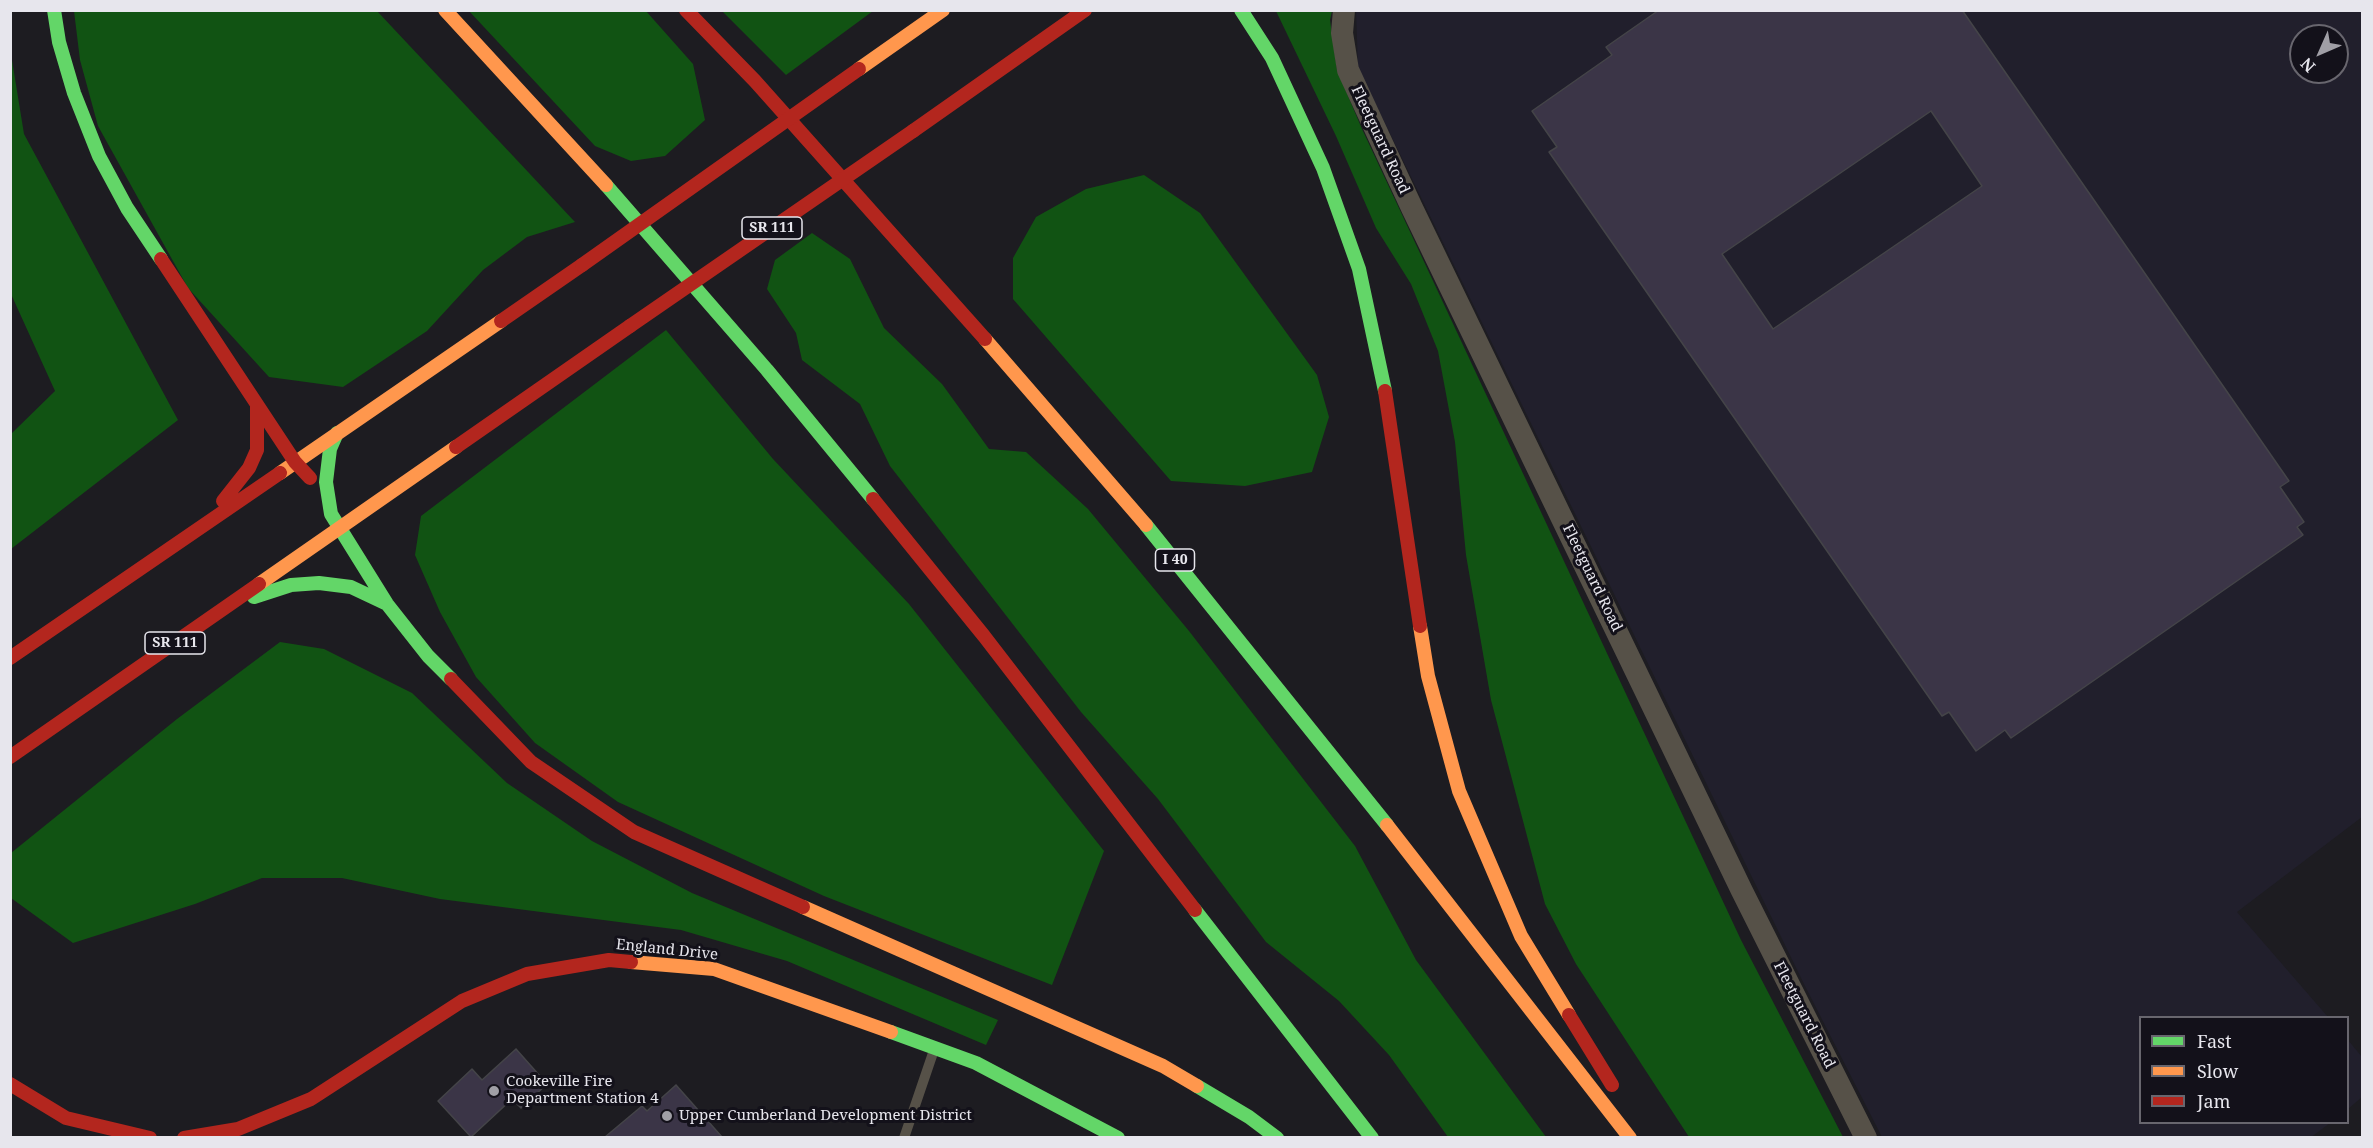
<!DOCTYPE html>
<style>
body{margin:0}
#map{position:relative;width:2373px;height:1148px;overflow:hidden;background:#1d1c21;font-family:"Noto Serif",serif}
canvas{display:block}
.frame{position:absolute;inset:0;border:12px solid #e7e6ed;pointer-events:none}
.legend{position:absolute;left:2139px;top:1016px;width:210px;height:108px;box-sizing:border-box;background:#13111a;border:2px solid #68666e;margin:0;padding:8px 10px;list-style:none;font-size:18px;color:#e7e6ed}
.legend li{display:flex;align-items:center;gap:12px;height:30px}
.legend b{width:30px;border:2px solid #68666e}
.north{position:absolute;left:2289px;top:24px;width:60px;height:60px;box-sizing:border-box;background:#13111a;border:2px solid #68666e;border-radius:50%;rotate:225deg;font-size:16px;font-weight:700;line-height:24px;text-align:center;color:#e7e6ed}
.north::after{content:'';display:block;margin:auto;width:21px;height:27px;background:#a09fa6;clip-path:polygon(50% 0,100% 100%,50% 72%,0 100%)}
</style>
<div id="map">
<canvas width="2373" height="1148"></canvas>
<div class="frame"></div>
<ul class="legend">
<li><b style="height:8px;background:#63d668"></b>Fast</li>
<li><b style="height:8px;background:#ff974d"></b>Slow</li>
<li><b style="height:8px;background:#b3261e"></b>Jam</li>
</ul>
<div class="north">N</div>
</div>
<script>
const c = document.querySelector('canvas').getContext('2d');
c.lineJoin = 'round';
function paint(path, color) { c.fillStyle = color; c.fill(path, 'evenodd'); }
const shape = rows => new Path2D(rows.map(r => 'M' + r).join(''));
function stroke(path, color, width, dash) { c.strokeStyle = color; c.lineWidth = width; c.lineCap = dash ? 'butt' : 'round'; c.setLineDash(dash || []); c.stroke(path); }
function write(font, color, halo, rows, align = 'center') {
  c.font = font + ' "Noto Serif",serif'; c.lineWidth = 6; c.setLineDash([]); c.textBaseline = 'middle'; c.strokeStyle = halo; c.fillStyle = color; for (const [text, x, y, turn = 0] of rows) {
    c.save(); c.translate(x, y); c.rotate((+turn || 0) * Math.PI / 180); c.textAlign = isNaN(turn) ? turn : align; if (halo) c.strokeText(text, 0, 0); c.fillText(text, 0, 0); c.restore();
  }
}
const built = shape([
 [1356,10,2362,11,2362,817,2237,912,2328,1017,2140,1018,2140,1122,2330,1123,2310,1138,1882,1137,1804,984,1358,68],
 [2301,36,2337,36,2337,72,2301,72],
 [2348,1040,2362,1057,2362,1097,2348,1109]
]);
const forest = shape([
 [74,11,377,11,575,222,527,237,483,270,427,331,343,387,269,377,188,288,98,126,80,60],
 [469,11,646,11,693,64,705,120,665,156,631,161,595,146],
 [722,11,873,11,786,75],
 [1276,11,1332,11,1330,20,1337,70,1362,129,1741,940,1843,1137,1689,1137,1576,964,1545,904,1491,700,1466,555,1455,442,1438,351,1411,284,1376,228,1336,136],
 [11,54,24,134,178,420,11,549,11,434,55,391,11,294],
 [1144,175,1200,213,1317,375,1329,417,1312,472,1245,486,1171,481,1013,299,1013,258,1036,217,1086,189],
 [812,233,850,259,884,328,942,384,989,449,1026,452,1088,509,1189,631,1355,846,1416,960,1546,1137,1448,1137,1389,1055,1339,1001,1266,942,1158,799,1081,712,890,466,860,404,802,360,796,333,767,289,775,260],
 [666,330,773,459,909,604,1104,851,1052,985,824,896,618,802,535,743,476,677,440,612,415,555,421,516],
 [280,642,324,649,412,693,507,783,592,841,692,893,998,1020,986,1045,787,961,681,930,440,899,342,878,262,878,195,904,73,943,11,898,11,853,177,719]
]);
const building = shape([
 [1659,10,1962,10,2289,481,2280,487,2304,522,2297,527,2303,535,2011,738,2005,730,1976,751,1949,712,1942,716,1549,152,1557,147,1532,111,1612,55,1606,47,1659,10],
 [1931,111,1982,186,1773,329,1722,254,1931,111],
 [516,1049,547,1084,521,1108,512,1099,471,1137,438,1101,472,1069,482,1080,516,1049],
 [676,1085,722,1137,605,1137,642,1106,647,1111,676,1085]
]);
const lane = shape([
 [904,1138,934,1050]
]);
const street = shape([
 [1344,10,1342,33,1348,70,1412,208,1742,891,1866,1138]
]);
const fast = shape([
 [54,10,59,42,74,93,99,156,127,208,161,259],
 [1241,10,1272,58,1323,168,1359,269,1385,391],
 [606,185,767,370,873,499],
 [337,433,330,449,326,482,331,514,387,604,428,656,451,679],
 [1146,525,1387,825],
 [254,597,291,585,319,583,351,587,387,604],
 [1195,910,1372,1138],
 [891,1032,976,1063,1118,1138],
 [1197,1086,1249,1117,1277,1138]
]);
const slow = shape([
 [445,10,606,185],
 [859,69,943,10],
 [985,339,1146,525],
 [280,473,501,321],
 [259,584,456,447],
 [1420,626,1428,676,1459,791,1521,936,1569,1015],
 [1387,825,1630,1138],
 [803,907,1163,1066,1197,1086],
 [631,962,714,969,891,1032]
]);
const jam = shape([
 [686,10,755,81,985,339],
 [913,131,1085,10],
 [161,259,295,462,310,478],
 [501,321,582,265],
 [1385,391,1420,626],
 [456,447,630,326],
 [873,499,984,636,1195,910],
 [223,501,249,468,257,450,257,406],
 [10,658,280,473],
 [451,679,531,762,634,832,803,907],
 [10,757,259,584],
 [1569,1015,1612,1085],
 [10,1084,66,1118,150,1138],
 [184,1138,238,1129,311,1099,462,1001,527,974,609,960,631,962]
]);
const jamBridge = shape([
 [582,265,859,69],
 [630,326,913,131]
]);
const markers = [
 [494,1091,6,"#a09fa6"],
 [667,1116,6,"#a09fa6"]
];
const shields = [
 [772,228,60],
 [1175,560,39],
 [175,643,60]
];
const shieldNames = [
 ["SR 111",772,228],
 ["I 40",1175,560],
 ["SR 111",175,643]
];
const streetNames = [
 ["Fleetguard Road",1380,140,65],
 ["Fleetguard Road",1592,578,64],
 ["England Drive",667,950,6],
 ["Fleetguard Road",1804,1015,63]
];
const poiNames = [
 ["Cookeville Fire",506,1082],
 ["Department Station 4",506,1099],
 ["Upper Cumberland Development District",679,1116]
];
paint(built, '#211f2c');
paint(forest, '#115313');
paint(building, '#3b3547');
stroke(building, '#444448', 1.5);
stroke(lane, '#565148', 10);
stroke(street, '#565148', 22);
stroke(fast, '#63d668', 14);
stroke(slow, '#ff974d', 14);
stroke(jam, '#b3261e', 14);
stroke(jamBridge, '#b3261e', 14);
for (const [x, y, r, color] of markers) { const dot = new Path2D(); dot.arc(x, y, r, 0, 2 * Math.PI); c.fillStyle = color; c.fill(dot); stroke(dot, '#13111a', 2); }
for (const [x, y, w] of shields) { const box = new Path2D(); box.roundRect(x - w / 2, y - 11, w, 22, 4.5); c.fillStyle = '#13111a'; c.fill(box); stroke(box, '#e7e6ed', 1.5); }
write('bold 14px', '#e7e6ed', null, shieldNames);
write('15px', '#e7e6ed', '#13111a', streetNames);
write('15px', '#e7e6ed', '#13111a', poiNames, 'left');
</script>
